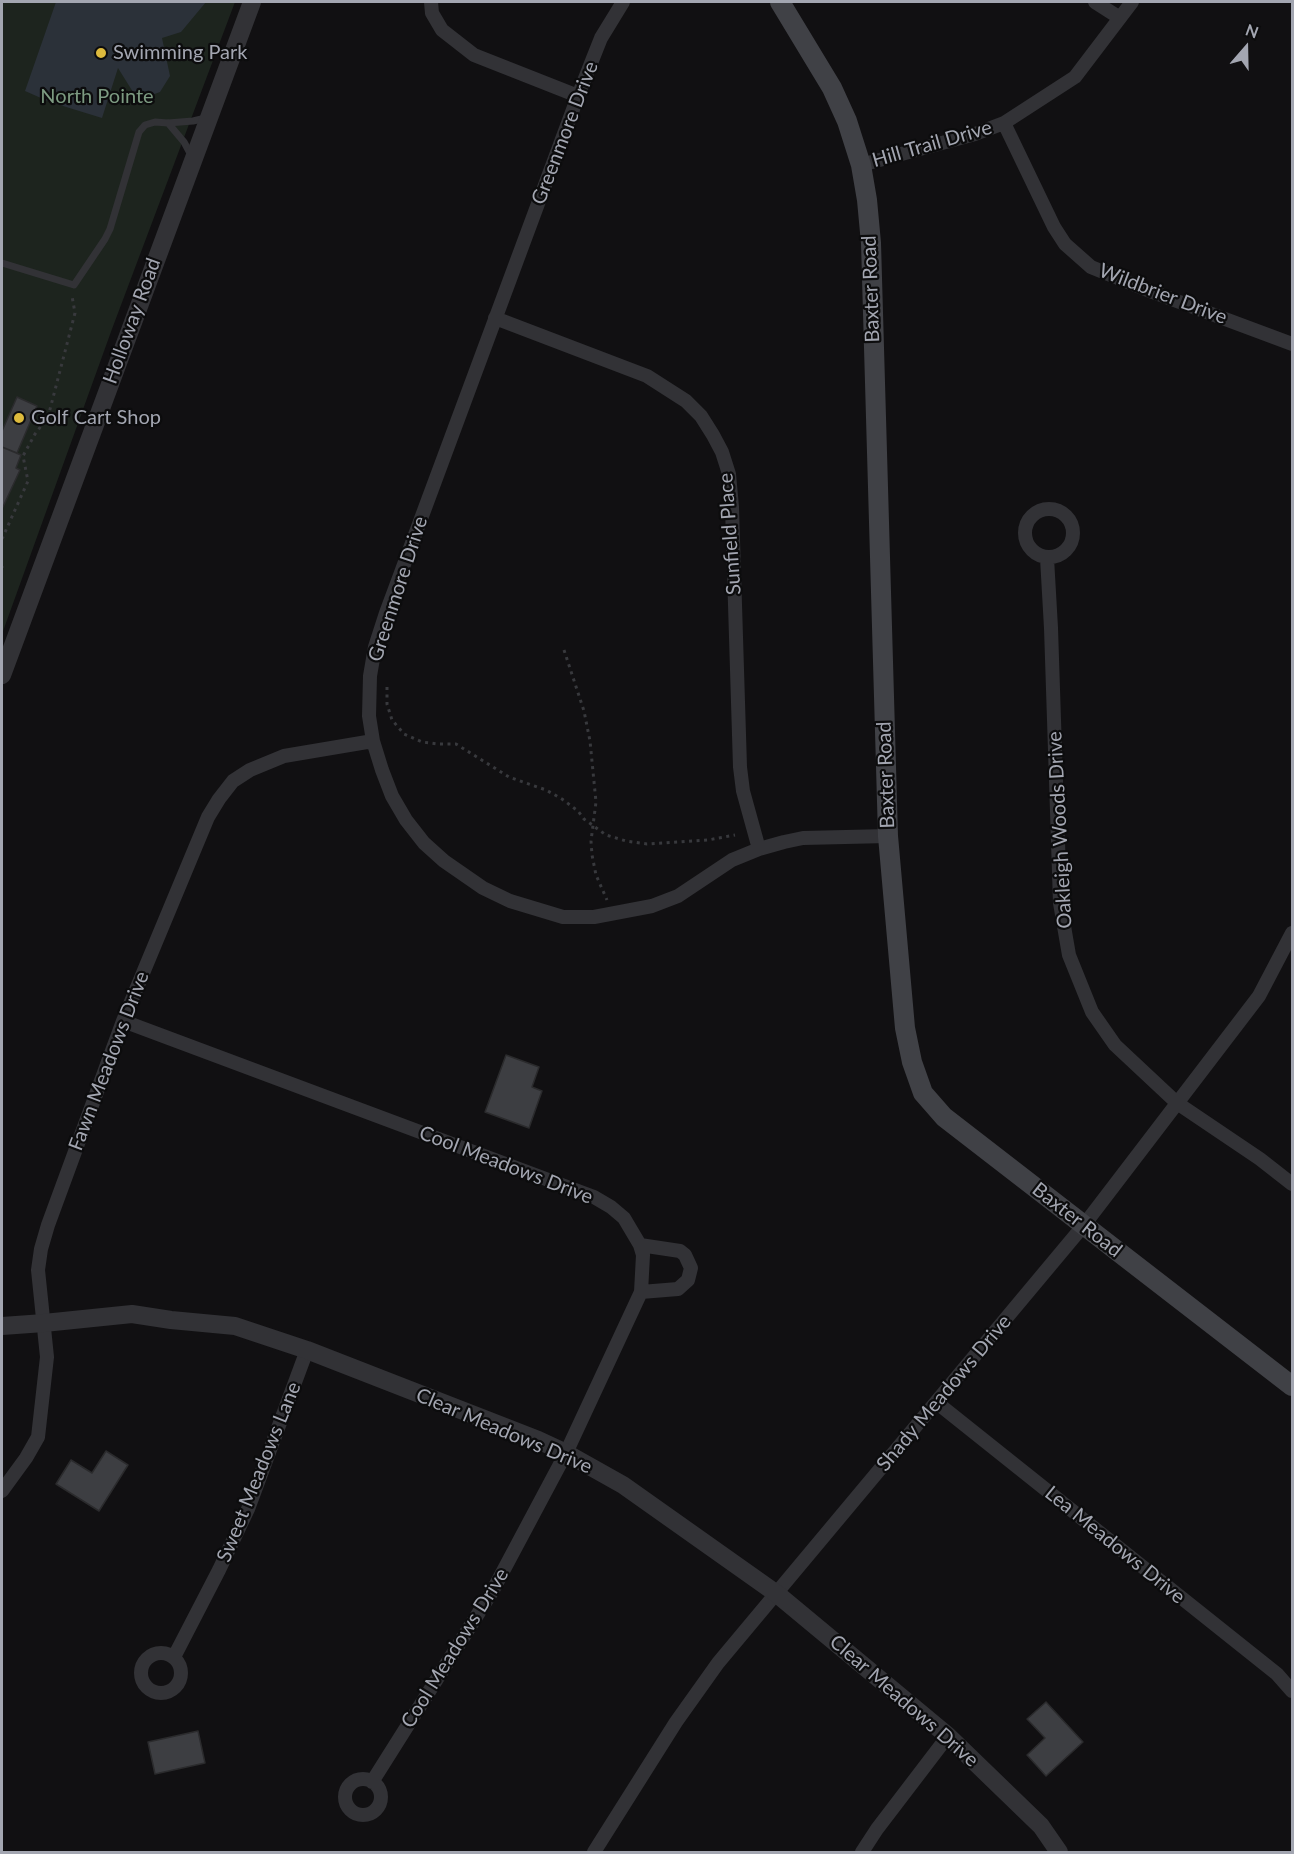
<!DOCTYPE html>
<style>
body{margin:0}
#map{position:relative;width:1294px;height:1854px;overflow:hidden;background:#111012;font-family:Lato,sans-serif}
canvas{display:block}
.frame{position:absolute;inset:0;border:3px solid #a3a6b1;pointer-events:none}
.north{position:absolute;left:1216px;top:18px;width:60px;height:60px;-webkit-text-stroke:4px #0c0c0d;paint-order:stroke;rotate:20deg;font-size:16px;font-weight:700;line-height:24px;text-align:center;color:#a3a6b1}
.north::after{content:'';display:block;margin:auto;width:21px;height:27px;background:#a3a6b1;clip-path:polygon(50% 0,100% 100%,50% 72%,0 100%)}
</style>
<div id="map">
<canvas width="1294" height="1854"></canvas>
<div class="frame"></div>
<div class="north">N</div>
</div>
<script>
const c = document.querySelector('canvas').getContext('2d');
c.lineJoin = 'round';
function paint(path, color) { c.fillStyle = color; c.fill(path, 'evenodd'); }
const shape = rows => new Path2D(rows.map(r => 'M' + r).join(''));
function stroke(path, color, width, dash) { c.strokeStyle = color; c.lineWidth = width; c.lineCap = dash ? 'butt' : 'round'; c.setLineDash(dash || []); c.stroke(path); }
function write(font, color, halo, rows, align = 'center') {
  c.font = font + ' Lato,sans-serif'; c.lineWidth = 4.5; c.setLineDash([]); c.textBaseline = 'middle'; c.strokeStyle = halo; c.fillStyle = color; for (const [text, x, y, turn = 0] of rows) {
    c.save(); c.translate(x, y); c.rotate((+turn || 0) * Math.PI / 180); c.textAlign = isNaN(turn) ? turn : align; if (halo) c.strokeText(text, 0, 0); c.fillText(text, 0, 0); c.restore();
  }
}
const green = shape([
 [2,2,235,2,112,329,2,634]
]);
const water = shape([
 [56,2,206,2,181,32,162,38,170,76,160,92,138,100,118,68,102,118,50,102,25,91]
]);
const building = shape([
 [17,397,37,406,17,453,2,447,2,431,17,397],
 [2,447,21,455,16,468,20,470,2,509,2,447],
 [506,1055,539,1067,532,1087,542,1091,529,1128,485,1112,506,1055],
 [106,1451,128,1465,99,1511,56,1484,71,1460,92,1473,106,1451],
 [1046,1702,1083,1742,1046,1776,1027,1755,1045,1738,1027,1719,1046,1702],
 [198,1731,205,1763,155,1774,148,1742,198,1731]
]);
const path = shape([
 [2,539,28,481,23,456,35,434,48,417,75,313,72,296],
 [2,566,2,568],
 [564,650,584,711,590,741,596,802,591,841,592,855,596,875,607,900],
 [387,687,387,704,392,720,404,734,422,742,438,744,456,744,509,777,546,790,562,799,578,811,584,819,606,835,626,841,647,844,708,840,735,835]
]);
const service = shape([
 [168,123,184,142,191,155],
 [2,263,74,285,105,239,110,229,139,132,145,125,155,122,168,123,193,121,206,118]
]);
const minor = shape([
 [431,2,432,13,442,30,474,55,578,96],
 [623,2,601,38,578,96,386,613,375,647,370,676,369,716,373,741,382,770,392,796,406,820,424,843,444,861,483,888,510,901,563,917,594,917,652,906,678,896,732,860,759,849,784,842,803,838,888,836],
 [1095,2,1120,18],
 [1004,123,1054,227,1065,244,1091,267,1150,291,1292,344],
 [861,165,975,134,1004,123,1075,77,1132,2],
 [495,318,647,376,686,401,701,416,713,435,722,452,729,474,732,507,740,767,743,791,759,849],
 '1025 533a24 24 0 1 1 48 0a24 24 0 1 1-48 0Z',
 [1047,558,1051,628,1060,903,1069,955,1092,1012,1115,1045,1177,1103,1260,1159,1292,1184],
 [123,1021,594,1197,611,1207,624,1218,640,1245,643,1255,641,1292,566,1453,493,1590,372,1782],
 [640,1245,680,1251,685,1255,691,1268,688,1280,678,1289,641,1292],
 [936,1402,1277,1674,1292,1691],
 [2,1491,26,1458,38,1437,47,1357,38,1270,41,1249,48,1225,123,1021,208,817,219,799,233,781,250,770,284,756,373,741],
 '141 1673a20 20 0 1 1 40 0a20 20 0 1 1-40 0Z',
 [174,1657,219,1570,248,1509,307,1350],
 '345 1797a18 18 0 1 1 36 0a18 18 0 1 1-36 0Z',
 [594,1852,676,1722,718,1663,1084,1225,1259,996,1292,933],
 [862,1852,877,1829,948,1736]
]);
const tertiary = shape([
 [2,675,252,2],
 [2,1326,44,1323,132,1314,171,1320,235,1326,307,1350,538,1440,566,1453,623,1485,777,1594,948,1736,1041,1826,1059,1852]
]);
const secondary = shape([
 [780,2,832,88,847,121,861,165,867,200,871,243,888,836,905,1028,912,1062,923,1093,944,1117,1292,1386]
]);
const markers = [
 [101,53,6,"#ddba3d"],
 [19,418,6,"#ddba3d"]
];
const poiNames = [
 ["Swimming Park",113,53],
 ["Golf Cart Shop",31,418]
];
const parkNames = [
 ["North Pointe",97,97]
];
const streetNames = [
 ["Greenmore Drive",565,133,-69],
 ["Hill Trail Drive",932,144,-16],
 ["Baxter Road",871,289,-92],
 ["Wildbrier Drive",1163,294,21],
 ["Holloway Road",132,321,-70],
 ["Sunfield Place",730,534,-94],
 ["Greenmore Drive",398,589,-72],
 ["Baxter Road",886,775,-92],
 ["Oakleigh Woods Drive",1060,830,-93],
 ["Fawn Meadows Drive",109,1061,-69],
 ["Cool Meadows Drive",506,1165,21],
 ["Baxter Road",1077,1220,38],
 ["Shady Meadows Drive",944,1393,-50],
 ["Clear Meadows Drive",504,1431,23],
 ["Sweet Meadows Lane",259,1472,-68],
 ["Lea Meadows Drive",1115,1545,39],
 ["Cool Meadows Drive",455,1648,-58],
 ["Clear Meadows Drive",904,1701,41]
];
paint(green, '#1d241e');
paint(water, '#2b3139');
paint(building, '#3d3e42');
stroke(building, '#2b2b2d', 1.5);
stroke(path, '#38393d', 3, [3, 4.5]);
stroke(service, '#323236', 7);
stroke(minor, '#323236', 14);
stroke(tertiary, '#323236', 18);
stroke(secondary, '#404146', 20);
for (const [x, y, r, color] of markers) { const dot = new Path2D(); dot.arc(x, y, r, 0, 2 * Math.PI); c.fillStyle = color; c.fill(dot); stroke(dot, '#0c0c0d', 2); }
write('20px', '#a3a6b1', '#0c0c0d', poiNames, 'left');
write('20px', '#7c9a81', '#0c0c0d', parkNames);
write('20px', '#a3a6b1', '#0c0c0d', streetNames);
</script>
